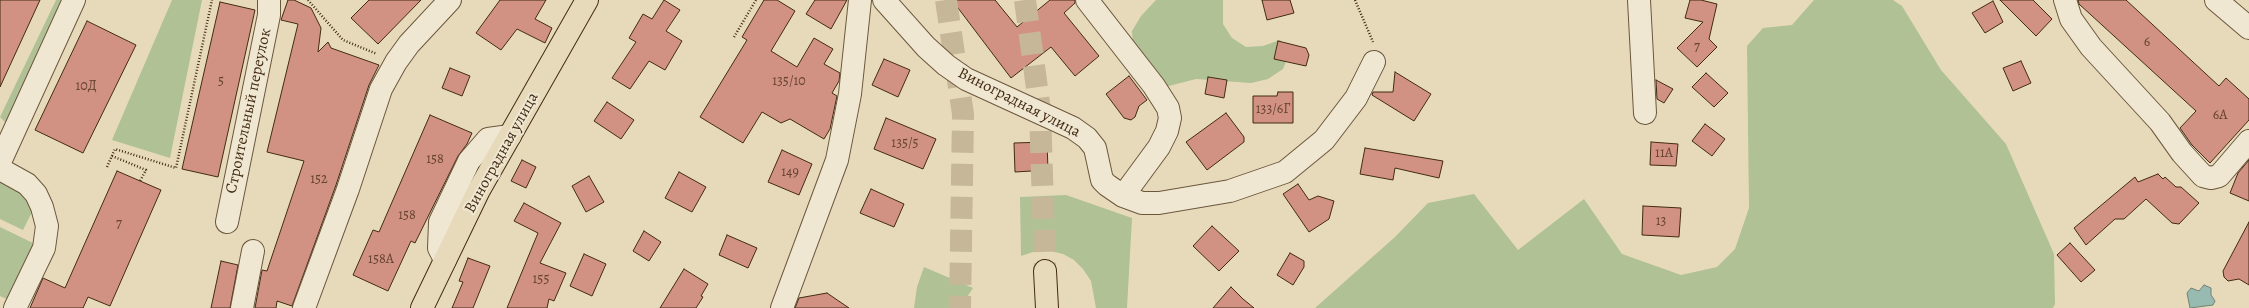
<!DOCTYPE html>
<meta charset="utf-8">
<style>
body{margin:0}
canvas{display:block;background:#e7daba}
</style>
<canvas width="2249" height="308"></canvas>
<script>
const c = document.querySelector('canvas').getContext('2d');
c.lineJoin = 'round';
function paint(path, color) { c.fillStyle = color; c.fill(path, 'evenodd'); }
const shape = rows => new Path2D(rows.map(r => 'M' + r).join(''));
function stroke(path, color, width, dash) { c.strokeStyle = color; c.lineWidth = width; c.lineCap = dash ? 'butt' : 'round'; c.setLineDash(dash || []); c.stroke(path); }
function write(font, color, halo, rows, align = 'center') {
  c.font = font + ' Alegreya,serif'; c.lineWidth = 4; c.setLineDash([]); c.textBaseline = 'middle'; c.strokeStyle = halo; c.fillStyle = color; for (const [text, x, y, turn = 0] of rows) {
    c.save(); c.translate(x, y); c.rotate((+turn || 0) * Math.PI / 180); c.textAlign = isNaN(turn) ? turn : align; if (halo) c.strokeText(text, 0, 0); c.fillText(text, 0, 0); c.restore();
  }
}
const green = shape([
 [56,0,66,0,6,123,0,117],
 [172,0,202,0,170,158,112,140],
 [1156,0,1223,0,1223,24,1232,38,1246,47,1263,46,1280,40,1289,54,1283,69,1268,79,1251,83,1196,79,1161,88,1133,45,1132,31,1141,16],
 [1814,0,1893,0,1902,6,1941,70,2006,144,2054,254,2055,304,2053,308,1315,308,1395,237,1428,203,1474,194,1518,250,1584,199,1622,254,1681,275,1717,267,1735,249,1749,208,1747,46,1763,28,1792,25],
 [0,178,19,187,34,208,23,230,0,219],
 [1066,195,1132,218,1127,308,1096,308,1091,281,1083,269,1074,260,1063,254,1042,249,1021,256,1020,197],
 [0,227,35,244,11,301,0,296],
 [924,267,973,288,960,308,914,308,917,287]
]);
const water = shape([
 [2204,285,2211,288,2211,295,2215,301,2213,305,2190,308,2187,293,2191,288,2199,291,2204,285]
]);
const building = shape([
 [0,0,40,0,0,87,0,0],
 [288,0,294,0,311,8,321,28,318,52,328,42,331,48,379,65,369,85,336,185,292,306,277,301,276,308,255,308,262,270,267,271,304,161,267,152,298,24,281,20,288,0],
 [369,0,421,0,378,44,351,18,369,0],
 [500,0,546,0,535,19,552,28,545,43,517,29,501,50,476,33,500,0],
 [664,0,680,10,666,31,682,41,665,70,649,61,630,89,612,78,636,42,629,38,643,14,652,19,664,0],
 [764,0,777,0,795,11,771,51,797,67,814,38,833,49,824,64,840,73,839,81,832,93,837,96,830,129,824,139,790,119,781,123,762,112,743,143,700,117,747,40,742,37,764,0],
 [815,0,847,0,831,29,806,14,815,0],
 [952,0,995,0,1017,27,1050,0,1075,0,1075,3,1064,13,1099,56,1075,76,1051,47,1011,78,952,0],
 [1262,0,1290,0,1294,13,1267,20,1262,0],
 [1690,0,1701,0,1717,4,1709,39,1717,47,1697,67,1677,48,1703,22,1685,18,1690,0],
 [2000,0,2033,0,2052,19,2036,36,2000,0],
 [2078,0,2126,0,2219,86,2226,78,2249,99,2249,120,2210,163,2192,145,2180,128,2196,111,2079,4,2078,0],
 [1993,1,2003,22,1985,33,1972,13,1993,1],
 [220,2,255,10,218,177,182,169,220,2],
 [87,21,136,45,83,153,35,130,87,21],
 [1278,41,1306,48,1309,55,1306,66,1274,59,1278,41],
 [884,59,910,70,898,97,872,85,884,59],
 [2021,61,2031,83,2013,91,2003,68,2021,61],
 [450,68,470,76,462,96,442,88,450,68],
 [1395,72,1431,94,1414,121,1372,95,1373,92,1393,92,1395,72],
 [1706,73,1728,93,1714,107,1692,87,1706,73],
 [1129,76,1147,100,1139,106,1135,117,1131,120,1124,118,1106,94,1129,76],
 [1208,77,1227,80,1224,98,1205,94,1208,77],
 [1656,80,1673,89,1664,103,1657,99,1656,80],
 [1278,92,1293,92,1293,123,1253,123,1253,96,1277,96,1278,92],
 [607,102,634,120,621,139,594,121,607,102],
 [1226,113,1244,137,1244,142,1207,170,1186,142,1226,113],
 [430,115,472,133,467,144,458,156,415,243,411,241,388,291,353,275,373,230,379,232,430,115],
 [886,118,936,139,923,169,874,149,886,118],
 [1705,124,1725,139,1712,156,1692,141,1705,124],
 [1047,142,1048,170,1015,172,1014,143,1047,142],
 [1651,142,1678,144,1676,166,1650,165,1651,142],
 [1365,148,1443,161,1439,178,1395,168,1393,180,1360,174,1365,148],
 [782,150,812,164,799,195,768,182,782,150],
 [522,160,536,167,526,188,511,181,522,160],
 [2249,160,2249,201,2230,193,2238,173,2249,160],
 [117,171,161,190,110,306,88,297,83,308,30,308,43,278,65,288,117,171],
 [679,172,706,187,692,212,665,198,679,172],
 [2158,174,2163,179,2165,177,2176,187,2181,187,2199,203,2179,224,2172,223,2146,199,2124,219,2115,219,2086,245,2074,228,2135,177,2138,182,2158,174],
 [589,176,604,202,586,212,572,186,589,176],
 [1298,184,1309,200,1318,196,1334,201,1329,219,1309,232,1283,194,1298,184],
 [871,189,904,204,894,227,860,213,871,189],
 [524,203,561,223,540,263,566,273,554,301,549,299,547,308,507,308,538,233,514,221,524,203],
 [1643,206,1681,208,1679,237,1642,235,1643,206],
 [2249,222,2249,285,2239,279,2228,281,2224,277,2223,271,2249,222],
 [1212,226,1239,251,1219,271,1193,246,1212,226],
 [644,231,661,242,649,261,633,251,644,231],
 [727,235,757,248,748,268,719,255,727,235],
 [2070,243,2095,270,2081,282,2057,255,2070,243],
 [1290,253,1304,261,1304,267,1293,285,1277,275,1290,253],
 [584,254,606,264,592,296,570,286,584,254],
 [468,258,490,266,473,308,452,308,463,282,459,281,468,258],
 [221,261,238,265,230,308,211,308,221,261],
 [684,269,708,284,701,296,703,297,696,308,660,308,684,269],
 [1231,287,1243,299,1254,308,1213,308,1231,287],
 [827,293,849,308,795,308,799,298,827,293]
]);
const majorTunnel = shape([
 [946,0,963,114,960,308],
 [1025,0,1040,110,1045,271]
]);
const path = shape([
 [308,0,343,40,377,54],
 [1355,0,1373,42],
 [734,37,756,0],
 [112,156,146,170,140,181],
 [107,167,115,149,176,168,212,0]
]);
const minor = shape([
 [884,0,926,47,946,65,966,79,1073,128,1087,138,1095,148,1102,180,1107,185,1123,196,1142,203,1159,203,1230,191,1285,172,1324,140,1356,98,1374,62],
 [1087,0,1154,86,1168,108,1170,118,1167,131,1159,147,1123,196],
 [1639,0,1645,113],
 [2065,0,2071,19,2091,47,2160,122,2182,153,2203,176,2211,178,2219,176,2249,141],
 [2216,0,2249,28],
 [0,162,74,0],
 [0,169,27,184,36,194,42,207,47,226,44,248,15,308],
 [227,222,269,15,269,0],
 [445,260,439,248,440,222,469,161,488,139,510,136],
 [242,308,253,251],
 [304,308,348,189,381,89,396,62,409,44,450,0],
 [782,308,837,160,850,94,860,0]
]);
const major = shape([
 [1045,271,1047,308],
 [422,308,479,190,587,0]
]);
const numberNames = [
 ["6",2147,43],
 ["7",1697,48],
 ["5",221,82],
 ["135/10",789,82],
 ["10Д",86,87],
 ["133/6Г",1273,110],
 ["6А",2220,116],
 ["135/5",905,144],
 ["11А",1664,154],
 ["158",435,160],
 ["149",790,173],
 ["152",319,180],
 ["158",407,216],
 ["13",1661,222],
 ["7",119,225],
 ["158А",381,260],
 ["155",541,280]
];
const streetNames = [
 ["Виноградная улица",1019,103,27],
 ["Строительный переулок",249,111,-78],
 ["Виноградная улица",502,153,-61]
];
paint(green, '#afc195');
paint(water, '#97bab1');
stroke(water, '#758172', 1);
paint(building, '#d19183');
stroke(building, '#432b13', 1);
stroke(majorTunnel, '#c6b799', 22, [22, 11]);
stroke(minor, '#6c573d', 24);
stroke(major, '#432b13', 24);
stroke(path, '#432b13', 2.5, [1, 2]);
stroke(minor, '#efe7d2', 22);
stroke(major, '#e7daba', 22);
write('14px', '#66442f', null, numberNames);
write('16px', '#432b13', '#efe7d2', streetNames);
</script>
